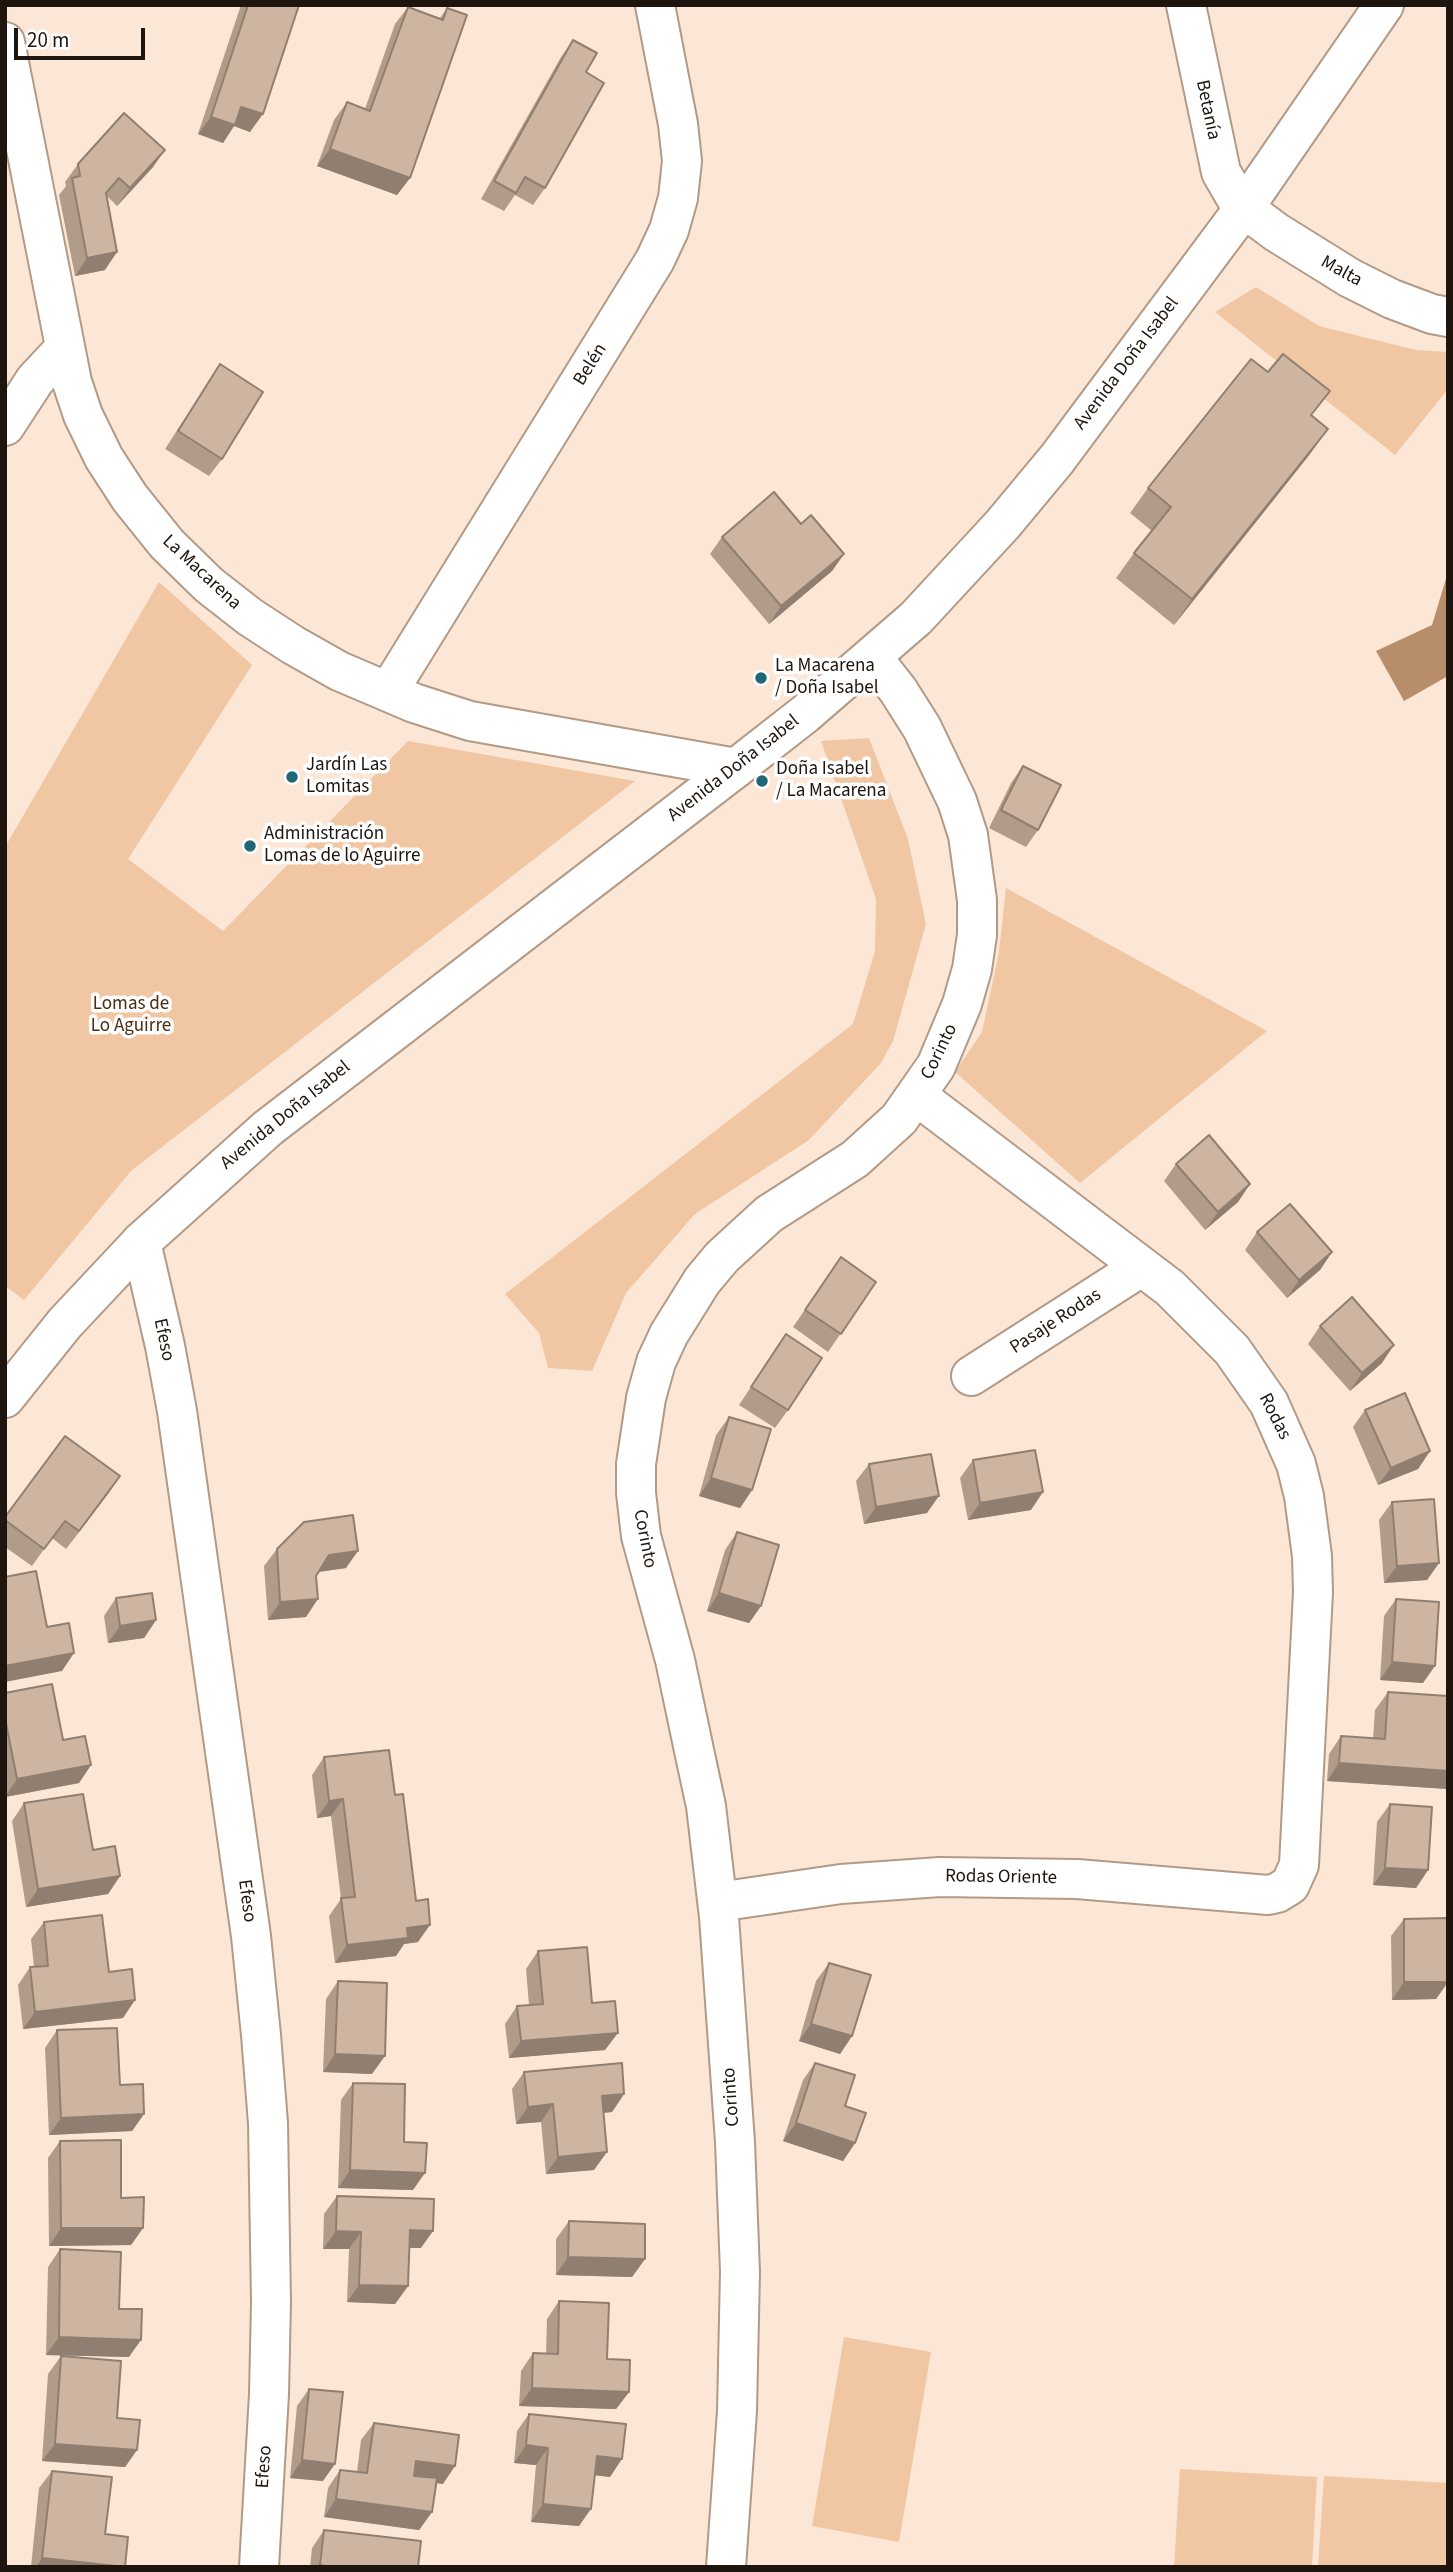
<!DOCTYPE html>
<meta charset="utf-8">
<style>
body{margin:0}
#map{position:relative;width:1453px;height:2572px;overflow:hidden;background:#fce7d6;font-family:"Source Sans 3",sans-serif}
canvas{display:block}
.frame{position:absolute;inset:0;border:7px solid #1e150e;pointer-events:none}
.scale{position:absolute;left:14px;top:28px;width:131px;height:32px;box-sizing:border-box;border:4px solid #1e150e;border-top:0;padding-left:9px;font-size:21px;line-height:24px;white-space:nowrap;color:#1e150e;-webkit-text-stroke:5px #fff;paint-order:stroke}
</style>
<div id="map">
<canvas width="1453" height="2572"></canvas>
<div class="frame"></div>
<div class="scale">20 m</div>
</div>
<script>
const c = document.querySelector('canvas').getContext('2d');
c.lineJoin = 'round';
function paint(path, color) { c.fillStyle = color; c.fill(path, 'evenodd'); }
const shape = rows => new Path2D(rows.map(r => 'M' + r).join(''));
function stroke(path, color, width, dash) { c.strokeStyle = color; c.lineWidth = width; c.lineCap = dash ? 'butt' : 'round'; c.setLineDash(dash || []); c.stroke(path); }
function write(font, color, halo, rows, align = 'center') {
  c.font = font + ' "Source Sans 3",sans-serif'; c.lineWidth = 7; c.setLineDash([]); c.textBaseline = 'middle'; c.strokeStyle = halo; c.fillStyle = color; for (const [text, x, y, turn = 0] of rows) {
    c.save(); c.translate(x, y); c.rotate((+turn || 0) * Math.PI / 180); c.textAlign = isNaN(turn) ? turn : align; if (halo) c.strokeText(text, 0, 0); c.fillText(text, 0, 0); c.restore();
  }
}
const green = shape([
 [1256,287,1319,326,1416,350,1448,352,1448,389,1395,455,1215,312],
 [159,582,252,665,128,859,223,931,408,741,635,781,131,1171,24,1300,5,1286,5,847],
 [869,738,908,839,926,924,893,1041,881,1063,809,1140,695,1214,626,1293,592,1371,548,1368,539,1333,505,1294,853,1024,875,951,876,899,821,741],
 [1006,888,1267,1031,1080,1183,955,1072,982,1032,999,952],
 [844,2337,931,2352,899,2542,812,2526],
 [1180,2469,1317,2477,1312,2567,1174,2567],
 [1324,2476,1448,2483,1448,2567,1318,2567]
]);
const water = shape([
 [1448,572,1448,676,1404,701,1376,651,1432,625]
]);
const street = shape([
 [1186,5,1221,172,1236,198,1244,208,1276,232,1350,278,1392,299,1432,314,1448,317],
 [5,42,72,382,83,415,104,458,130,498,167,544,209,585,250,617,293,645,339,671,414,703,470,721,736,768],
 [5,426,35,380,64,349],
 [388,692,655,260,669,230,678,198,682,161,678,124,655,5],
 [141,1242,165,1346,177,1411,251,1936,261,2035,268,2123,271,2302,269,2394,259,2567],
 [971,1376,1141,1267],
 [718,1902,841,1884,940,1877,1077,1879,1268,1895,1277,1893,1290,1885,1299,1865,1313,1592,1312,1556,1304,1496,1296,1464,1269,1403,1232,1350,1170,1288,917,1096],
 [726,2567,737,2411,740,2272,735,2142,719,1917,706,1806,695,1755,675,1660,641,1536,636,1493,636,1464,646,1398,656,1362,669,1334,702,1281,722,1257,769,1214,855,1159,899,1119,936,1066,962,1004,972,969,977,935,977,900,968,835,957,801,922,728,898,690,872,657]
]);
const secondary = shape([
 [5,1398,65,1323,141,1242,268,1128,736,768,805,714,916,618,1003,524,1057,459,1244,208,1384,5]
]);
const wall = shape([
 [241,5,299,5,250,132,234,126,223,143,198,134],
 [408,7,440,18,447,8,410,178,397,195,317,166,334,120,347,102,365,109,395,24],
 [573,40,586,72,545,188,533,205,515,195,504,211,481,199,561,57],
 [78,164,153,167,117,206,107,196,105,270,75,276,59,195,66,186,65,182],
 [220,364,222,459,209,476,165,449],
 [1312,416,1310,454,1174,625,1116,578,1134,553,1152,531,1130,513,1148,488],
 [801,524,844,554,832,571,769,624,710,554,722,537],
 [1023,766,1038,830,1026,847,989,828,1011,783],
 [1176,1164,1250,1184,1238,1202,1205,1230,1164,1181],
 [1257,1232,1332,1252,1320,1270,1287,1298,1245,1250],
 [841,1257,876,1282,828,1352,793,1327],
 [1320,1326,1382,1363,1350,1391,1308,1344],
 [786,1334,788,1410,775,1428,739,1405],
 [1365,1410,1430,1451,1418,1469,1378,1485,1353,1427],
 [729,1417,752,1490,740,1508,699,1496,716,1435],
 [973,1460,1031,1510,968,1520,960,1478],
 [869,1464,927,1513,864,1524,856,1481],
 [120,1476,66,1549,52,1538,32,1566,5,1547,5,1517],
 [1392,1502,1439,1563,1427,1580,1384,1583,1379,1520],
 [737,1532,761,1606,749,1623,707,1611,725,1550],
 [277,1549,346,1568,319,1572,316,1576,306,1617,268,1620,264,1566],
 [116,1598,156,1620,144,1638,108,1643,104,1616],
 [1396,1599,1423,1683,1380,1680,1384,1616],
 [1388,1692,1448,1696,1448,1789,1327,1781,1329,1754,1341,1736,1373,1739,1375,1710],
 [5,1693,63,1740,91,1765,79,1783,5,1797],
 [324,1757,395,1795,418,1942,404,1944,396,1956,335,1963,329,1916,341,1899,331,1816,317,1818,312,1775],
 [24,1803,93,1850,120,1876,108,1894,26,1907,12,1821],
 [1390,1804,1428,1870,1416,1888,1373,1885,1377,1822],
 [1404,1919,1448,1982,1436,1999,1392,2000,1391,1936],
 [44,1922,109,1972,123,2018,23,2029,18,1985,30,1967,34,1967,31,1939],
 [538,1951,592,2003,605,2050,509,2058,505,2024,517,2006,529,2005,526,1969],
 [829,1963,852,2036,840,2054,799,2041,816,1981],
 [338,1981,372,2074,323,2072,326,1999],
 [57,2030,120,2085,144,2114,132,2131,49,2135,45,2048],
 [815,2063,845,2106,855,2143,843,2161,783,2141,803,2080],
 [524,2072,624,2094,612,2112,603,2113,594,2170,546,2174,541,2122,516,2124,512,2089],
 [353,2083,404,2142,413,2190,338,2188,341,2100],
 [60,2141,121,2198,143,2228,131,2245,49,2246,48,2158],
 [337,2196,421,2248,409,2248,408,2286,395,2304,347,2302,349,2249,323,2249,324,2214],
 [569,2221,645,2259,632,2277,556,2275,556,2239],
 [60,2249,119,2309,129,2357,46,2355,48,2267],
 [559,2301,607,2359,629,2392,616,2409,519,2406,521,2371,533,2353,546,2354,547,2319],
 [61,2356,117,2418,137,2450,125,2467,42,2461,48,2374],
 [309,2389,323,2481,290,2478,297,2406],
 [529,2414,610,2477,595,2475,579,2526,531,2522,536,2465,514,2463,517,2431],
 [374,2423,443,2484,436,2483,432,2512,419,2530,324,2517,328,2488,340,2470,357,2472,361,2440],
 [52,2471,105,2534,125,2567,31,2567,39,2488],
 [324,2530,418,2567,310,2567,312,2548]
]);
const shadedWall = shape([
 [241,107,263,114,250,132,234,126,223,143,198,134,211,117],
 [330,149,410,178,397,195,317,166],
 [165,150,153,167,117,206,130,188],
 [117,252,105,270,75,276,87,258],
 [1328,429,1310,454,1174,625,1192,599],
 [844,554,832,571,769,624,781,606],
 [1250,1184,1238,1202,1205,1230,1218,1212],
 [1332,1252,1320,1270,1287,1298,1299,1280],
 [1394,1345,1382,1363,1350,1391,1362,1373],
 [1430,1451,1418,1469,1378,1485,1391,1468],
 [120,1476,108,1494,66,1549,79,1531],
 [711,1478,752,1490,740,1508,699,1496],
 [1043,1492,1031,1510,968,1520,980,1503],
 [939,1496,927,1513,864,1524,876,1507],
 [358,1551,346,1568,317,1572,329,1555],
 [1439,1563,1427,1580,1384,1583,1397,1566],
 [719,1593,761,1606,749,1623,707,1611],
 [318,1599,306,1617,268,1620,280,1602],
 [156,1620,144,1638,108,1643,120,1626],
 [74,1653,62,1671,5,1682,5,1666],
 [1392,1662,1435,1666,1423,1683,1380,1680],
 [1339,1763,1448,1771,1448,1789,1327,1781],
 [91,1765,79,1783,5,1797,17,1779],
 [343,1799,331,1816,317,1818,329,1801],
 [1385,1868,1428,1870,1416,1888,1373,1885],
 [120,1876,108,1894,26,1907,38,1889],
 [430,1925,418,1942,404,1944,396,1956,335,1963,347,1945,407,1928],
 [1404,1982,1448,1982,1436,1999,1392,2000],
 [135,2000,123,2018,23,2029,35,2012],
 [811,2024,852,2036,840,2054,799,2041],
 [618,2033,605,2050,509,2058,521,2041],
 [335,2054,385,2056,372,2074,323,2072],
 [624,2094,612,2112,589,2114,602,2096],
 [553,2104,541,2122,516,2124,528,2107],
 [144,2114,132,2131,49,2135,61,2118],
 [796,2123,855,2143,843,2161,783,2141],
 [607,2152,594,2170,546,2174,558,2157],
 [350,2170,425,2173,413,2190,338,2188],
 [61,2228,143,2228,131,2245,49,2246],
 [410,2230,433,2231,421,2248,398,2248],
 [336,2231,361,2232,349,2249,323,2249],
 [568,2257,645,2259,632,2277,556,2275],
 [359,2285,408,2286,395,2304,347,2302],
 [59,2337,141,2340,129,2357,46,2355],
 [532,2388,629,2392,616,2409,519,2406],
 [55,2444,137,2450,125,2467,42,2461],
 [526,2445,548,2448,536,2465,514,2463],
 [597,2456,622,2459,610,2477,584,2474],
 [302,2460,335,2464,323,2481,290,2478],
 [416,2461,455,2466,443,2484,404,2478],
 [336,2499,432,2512,419,2530,324,2517],
 [543,2504,591,2509,579,2526,531,2522],
 [42,2558,125,2567,36,2567]
]);
const building = shape([
 [248,5,299,5,263,114,241,107,235,125,211,117,248,5],
 [408,7,443,20,447,8,467,15,410,178,330,149,347,102,370,111,408,7],
 [573,40,597,53,586,72,604,83,545,188,525,177,516,193,494,181,573,40],
 [124,113,165,150,130,188,119,178,106,193,117,252,87,258,72,178,80,176,78,164,124,113],
 [1283,354,1330,391,1311,415,1328,429,1192,599,1134,553,1171,507,1148,488,1251,359,1268,372,1283,354],
 [220,364,263,392,222,459,178,431,220,364],
 [774,492,801,524,811,515,844,554,781,606,722,537,774,492],
 [1023,766,1061,785,1038,830,1001,810,1023,766],
 [1209,1135,1250,1184,1218,1212,1176,1164,1209,1135],
 [1290,1204,1332,1252,1299,1280,1257,1232,1290,1204],
 [841,1257,876,1282,841,1334,805,1310,841,1257],
 [1352,1297,1394,1345,1362,1373,1320,1326,1352,1297],
 [786,1334,822,1358,788,1410,751,1387,786,1334],
 [1405,1393,1430,1451,1391,1468,1365,1410,1405,1393],
 [729,1417,771,1429,752,1490,711,1478,729,1417],
 [65,1436,120,1476,79,1531,65,1521,44,1549,5,1520,5,1517,65,1436],
 [1035,1450,1043,1492,980,1503,973,1460,1035,1450],
 [931,1454,939,1496,876,1507,869,1464,931,1454],
 [1434,1499,1439,1563,1397,1566,1392,1502,1434,1499],
 [353,1515,358,1551,329,1555,316,1576,318,1599,280,1602,277,1549,304,1522,353,1515],
 [737,1532,779,1545,761,1606,719,1593,737,1532],
 [36,1571,47,1627,69,1623,74,1653,5,1666,5,1577,36,1571],
 [152,1593,156,1620,120,1626,116,1598,152,1593],
 [1396,1599,1439,1602,1435,1666,1392,1662,1396,1599],
 [52,1684,63,1740,85,1736,91,1765,17,1779,5,1718,5,1693,52,1684],
 [1388,1692,1448,1696,1448,1771,1339,1763,1341,1736,1385,1739,1388,1692],
 [389,1750,395,1795,403,1794,416,1901,428,1899,430,1925,407,1928,408,1938,347,1945,341,1898,355,1897,343,1799,329,1801,324,1757,389,1750],
 [83,1794,93,1850,115,1846,120,1876,38,1889,24,1803,83,1794],
 [1390,1804,1432,1807,1428,1870,1385,1868,1390,1804],
 [102,1915,109,1972,132,1969,135,2000,35,2012,30,1967,48,1966,44,1922,102,1915],
 [1447,1918,1448,1982,1404,1982,1404,1919,1447,1918],
 [587,1947,592,2003,615,2001,618,2033,521,2041,517,2006,543,2004,538,1951,587,1947],
 [829,1963,871,1975,852,2036,811,2024,829,1963],
 [338,1981,387,1983,385,2056,335,2054,338,1981],
 [117,2028,120,2085,143,2084,144,2114,61,2118,57,2030,117,2028],
 [622,2063,624,2094,602,2096,607,2152,558,2157,553,2104,528,2107,524,2072,622,2063],
 [815,2063,855,2075,845,2106,866,2113,855,2143,796,2123,815,2063],
 [353,2083,405,2084,404,2142,427,2143,425,2173,350,2170,353,2083],
 [121,2140,121,2198,144,2197,143,2228,61,2228,60,2141,121,2140],
 [337,2196,434,2199,433,2231,410,2230,408,2286,359,2285,361,2232,336,2231,337,2196],
 [569,2221,645,2224,645,2259,568,2257,569,2221],
 [60,2249,121,2252,119,2309,142,2309,141,2340,59,2337,60,2249],
 [559,2301,609,2303,607,2359,630,2360,629,2392,532,2388,533,2353,558,2354,559,2301],
 [61,2356,121,2361,117,2418,140,2420,137,2450,55,2444,61,2356],
 [309,2389,343,2392,335,2464,302,2460,309,2389],
 [529,2414,626,2424,622,2459,597,2456,591,2509,543,2504,548,2448,526,2445,529,2414],
 [374,2423,459,2435,455,2466,416,2461,414,2476,437,2478,432,2512,336,2499,340,2470,367,2473,374,2423],
 [52,2471,112,2477,105,2534,128,2537,125,2567,42,2558,52,2471],
 [324,2530,421,2541,418,2567,332,2567,320,2565,324,2530]
]);
const markers = [
 [761,678,7,"#1f6775"],
 [292,777,7,"#1f6775"],
 [762,781,7,"#1f6775"],
 [250,846,7,"#1f6775"]
];
const streetNames = [
 ["Betanía",1207,110,78],
 ["Malta",1341,272,29],
 ["Avenida Doña Isabel",1127,364,-53],
 ["Belén",591,365,-58],
 ["La Macarena",201,573,43],
 ["Avenida Doña Isabel",734,769,-38],
 ["Corinto",940,1052,-64],
 ["Avenida Doña Isabel",286,1116,-39],
 ["Pasaje Rodas",1056,1322,-33],
 ["Efeso",163,1340,78],
 ["Rodas",1274,1417,63],
 ["Corinto",644,1539,79],
 ["Rodas Oriente",1001,1878,1],
 ["Efeso",246,1901,82],
 ["Corinto",732,2097,-94],
 ["Efeso",265,2467,-86]
];
const poiNames = [
 ["La Macarena",775,667],
 ["/ Doña Isabel",775,689],
 ["Jardín Las",306,766],
 ["Lomitas",306,788],
 ["Doña Isabel",776,770],
 ["/ La Macarena",776,792],
 ["Administración",264,835],
 ["Lomas de lo Aguirre",264,857]
];
const parkNames = [
 ["Lomas de",131,1005],
 ["Lo Aguirre",131,1027]
];
paint(green, '#f0c6a3');
paint(water, '#b88d69');
stroke(street, '#b29a86', 42);
stroke(secondary, '#b29a86', 42);
stroke(street, '#fff', 38);
stroke(secondary, '#fff', 38);
paint(wall, '#b19c8a');
paint(shadedWall, '#907f71');
paint(building, '#ceb5a1');
stroke(building, '#907f71', 2);
for (const [x, y, r, color] of markers) { const dot = new Path2D(); dot.arc(x, y, r, 0, 2 * Math.PI); c.fillStyle = color; c.fill(dot); stroke(dot, '#fff', 2.5); }
write('19px', '#1e150e', '#fff', streetNames);
write('19px', '#1e150e', '#fff', poiNames, 'left');
write('19px', '#4b2d10', '#fff', parkNames);
</script>
